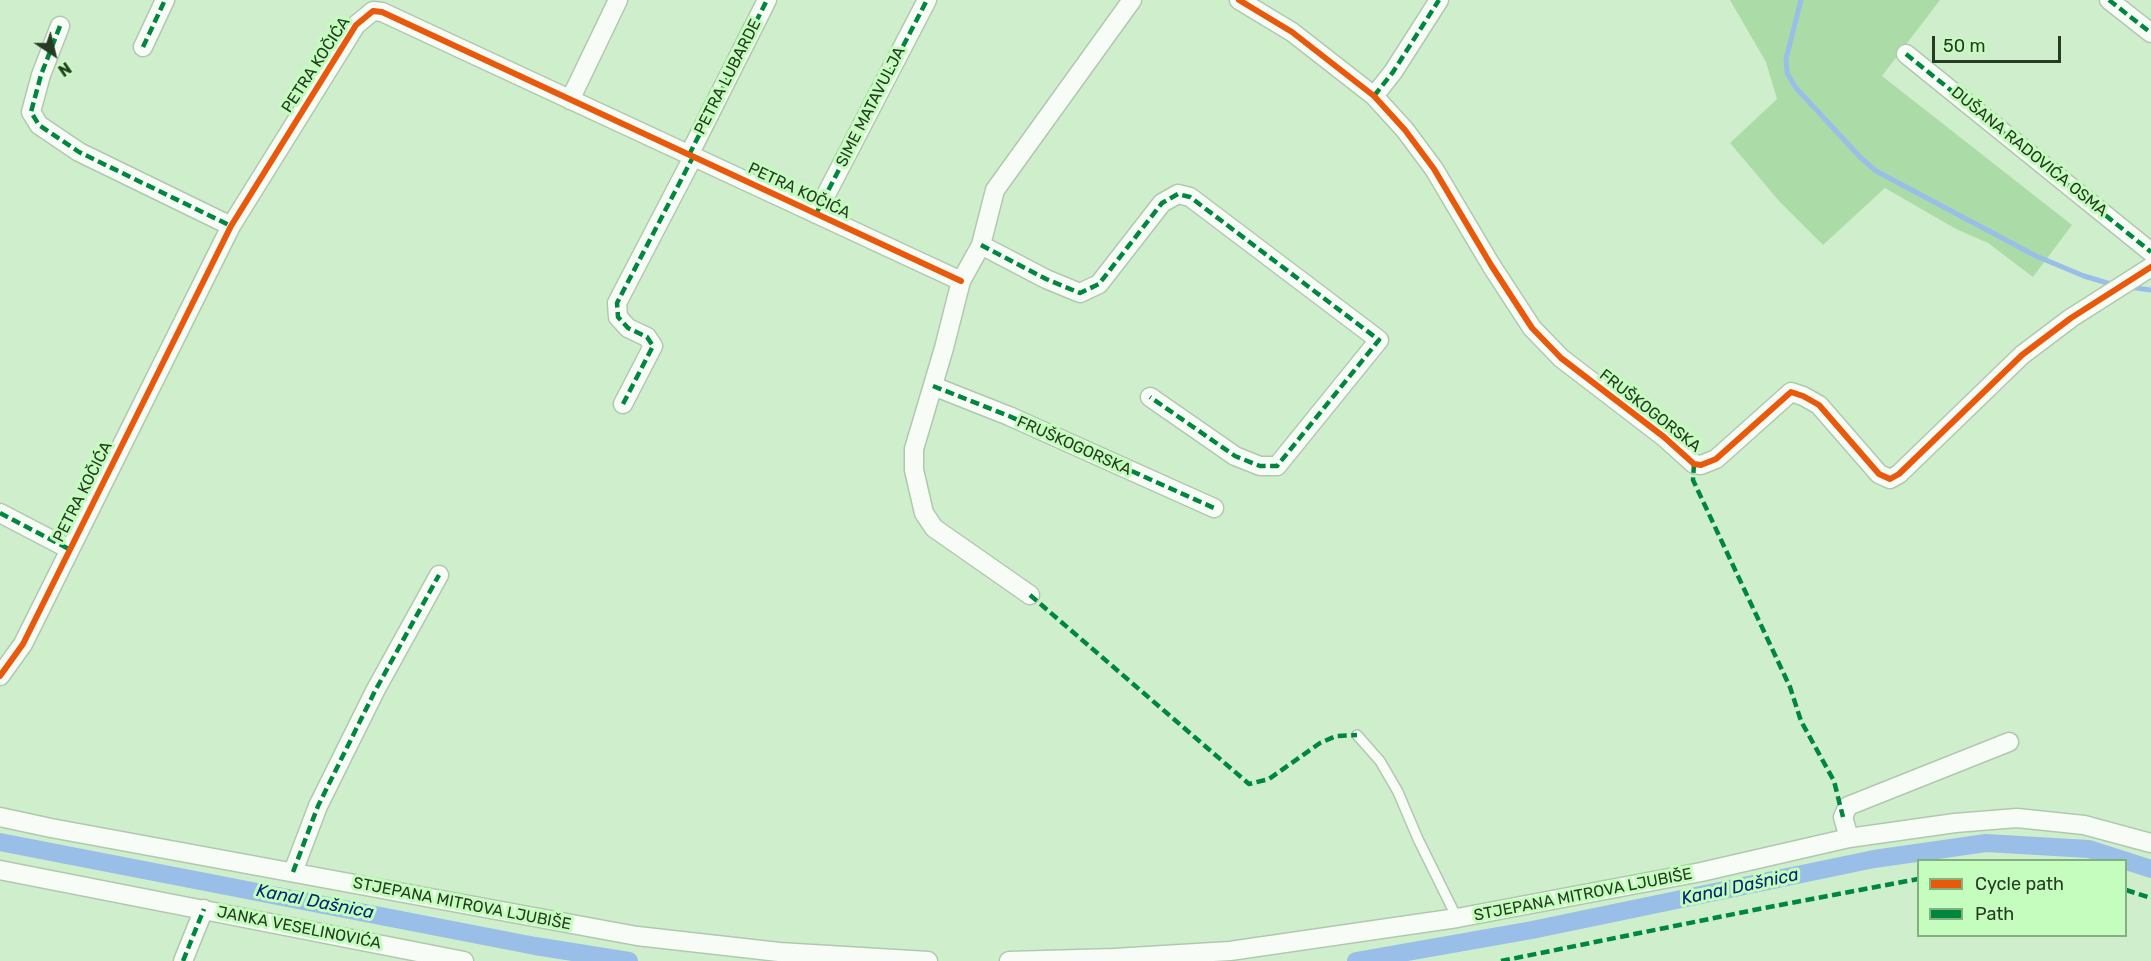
<!DOCTYPE html>
<meta charset="utf-8">
<style>
body{margin:0}
#map{position:relative;width:2151px;height:961px;overflow:hidden;background:#cfeecc;font-family:Rubik,sans-serif}
canvas{display:block}
.legend{position:absolute;left:1917px;top:859px;width:210px;height:78px;box-sizing:border-box;background:#c4fdbd;border:2px solid #84b07f;margin:0;padding:8px 10px;list-style:none;font-size:18px;color:#253c23}
.legend li{display:flex;align-items:center;gap:12px;height:30px}
.legend b{width:30px;border:2px solid #84b07f}
.north{position:absolute;left:24px;top:24px;width:60px;height:60px;-webkit-text-stroke:4px #c4fdbd;paint-order:stroke;rotate:145deg;font-size:16px;font-weight:700;line-height:24px;text-align:center;color:#253c23}
.north::after{content:'';display:block;margin:auto;width:21px;height:27px;background:#253c23;clip-path:polygon(50% 0,100% 100%,50% 72%,0 100%)}
.scale{position:absolute;left:1932px;top:36px;width:129px;height:27px;box-sizing:border-box;border:3px solid #253c23;border-top:0;padding-left:8px;font-size:18px;line-height:21px;white-space:nowrap;color:#253c23;-webkit-text-stroke:4px #c4fdbd;paint-order:stroke}
</style>
<div id="map">
<canvas width="2151" height="961"></canvas>
<ul class="legend">
<li><b style="height:8px;background:#e8590c"></b>Cycle path</li>
<li><b style="height:8px;background:#00873e"></b>Path</li>
</ul>
<div class="north">N</div>
<div class="scale">50 m</div>
</div>
<script>
const c = document.querySelector('canvas').getContext('2d');
c.lineJoin = 'round';
function paint(path, color) { c.fillStyle = color; c.fill(path, 'evenodd'); }
const shape = rows => new Path2D(rows.map(r => 'M' + r).join(''));
function stroke(path, color, width, dash) { c.strokeStyle = color; c.lineWidth = width; c.lineCap = dash ? 'butt' : 'round'; c.setLineDash(dash || []); c.stroke(path); }
function write(font, color, halo, rows, align = 'center') {
  c.font = font + ' Rubik,sans-serif'; c.lineWidth = 6; c.setLineDash([]); c.textBaseline = 'middle'; c.strokeStyle = halo; c.fillStyle = color; for (const [text, x, y, turn = 0] of rows) {
    c.save(); c.translate(x, y); c.rotate((+turn || 0) * Math.PI / 180); c.textAlign = isNaN(turn) ? turn : align; if (halo) c.strokeText(text, 0, 0); c.fillText(text, 0, 0); c.restore();
  }
}
const green = shape([
 [1730,0,1940,0,1882,76,2072,225,2033,277,1988,243,1956,229,1885,188,1823,245,1779,201,1730,143,1777,99,1766,62]
]);
const stream = shape([
 [1801,0,1786,59,1787,73,1796,88,1861,158,1876,171,2036,256,2084,276,2114,285],
 [2129,287,2151,290]
]);
const canal = shape([
 [0,842,535,946,629,961],
 [1356,961,1532,930,1874,859,1986,843,2089,849,2151,869]
]);
const lane = shape([
 [1357,735,1380,761,1398,792,1418,839,1457,918]
]);
const street = shape([
 [1239,0,1292,32,1374,96,1405,130,1434,169,1491,265,1532,328,1561,358,1664,437,1694,464,1701,465,1716,459,1791,392,1803,396,1819,405,1879,474,1890,479,1899,474,2022,355,2071,318,2151,267],
 [2109,0,2151,33],
 [60,26,41,75,31,112,39,125,79,152,231,226],
 [143,47,165,0],
 [1906,54,2151,252],
 [1374,96,1393,72,1439,0],
 [570,100,618,0],
 [689,155,767,0],
 [816,214,927,0],
 [981,245,1046,279,1080,293,1099,284,1162,203,1178,194,1190,197,1379,340,1277,466,1260,466,1235,456,1150,397],
 [933,386,1009,416,1214,508],
 [623,404,653,346,647,337,628,328,618,317,617,303,693,157],
 [0,513,69,549],
 [1030,595,934,528,924,513,914,470,914,449,944,348,961,281,981,245,995,190,1132,0],
 [0,676,23,644,231,226,356,25,373,11,382,12,961,281],
 [0,817,51,828,637,936,779,952,928,961],
 [1849,838,1843,817,1848,806,2009,742],
 [0,870,464,961],
 [293,872,318,806,375,691,439,575],
 [183,961,204,909],
 [1009,961,1114,958,1230,951,1457,918,1701,872,1849,838,1955,823,2017,818,2084,825,2151,843]
]);
const quiet = shape([
 [2109,0,2151,33],
 [60,26,41,75,31,112,39,125,79,152,231,226],
 [143,47,165,0],
 [1906,54,2151,252],
 [1374,96,1393,72,1439,0],
 [689,155,767,0],
 [816,214,927,0],
 [981,245,1046,279,1080,293,1099,284,1162,203,1178,194,1190,197,1379,340,1277,466,1260,466,1235,456,1150,397],
 [933,386,1009,416,1214,508],
 [623,404,653,346,647,337,628,328,618,317,617,303,693,157],
 [1694,464,1693,480,1790,687,1801,721,1834,781,1843,817],
 [0,513,69,549],
 [1030,595,1249,784,1269,779,1320,743,1336,736,1357,735],
 [293,872,318,806,375,691,439,575],
 [2126,890,2151,898],
 [183,961,204,909],
 [1501,961,1759,909,1918,879]
]);
const cycleway = shape([
 [1239,0,1292,32,1374,96,1405,130,1434,169,1491,265,1532,328,1561,358,1664,437,1694,464,1701,465,1716,459,1791,392,1803,396,1819,405,1879,474,1890,479,1899,474,2022,355,2071,318,2151,267],
 [0,676,23,644,231,226,356,25,373,11,382,12,961,281]
]);
const streetNames = [
 ["PETRA KOČIĆA",316,65,-57],
 ["PETRA LUBARDE",728,77,-63],
 ["SIME MATAVULJA",871,107,-63],
 ["DUŠANA RADOVIĆA OSMA",2029,152,39],
 ["PETRA KOČIĆA",799,191,25],
 ["FRUŠKOGORSKA",1650,411,38],
 ["FRUŠKOGORSKA",1074,446,24],
 ["PETRA KOČIĆA",83,492,-63],
 ["STJEPANA MITROVA LJUBIŠE",1583,895,-11],
 ["STJEPANA MITROVA LJUBIŠE",462,904,11],
 ["JANKA VESELINOVIĆA",299,928,11]
];
const waterNames = [
 ["Kanal Dašnica",1740,887,-12],
 ["Kanal Dašnica",315,902,11]
];
paint(green, '#abdca7');
stroke(stream, '#99bee7', 5);
stroke(canal, '#99bee7', 18);
stroke(lane, '#b0c9ae', 12);
stroke(street, '#b0c9ae', 21);
stroke(lane, '#f8fcf7', 9);
stroke(street, '#f8fcf7', 18);
stroke(quiet, '#00873e', 4.5, [9, 4.5]);
stroke(cycleway, '#e8590c', 6);
write('16px', '#253c23', '#c4fdbd', streetNames);
write('italic 18px', '#042875', '#c4fdbd', waterNames);
</script>
